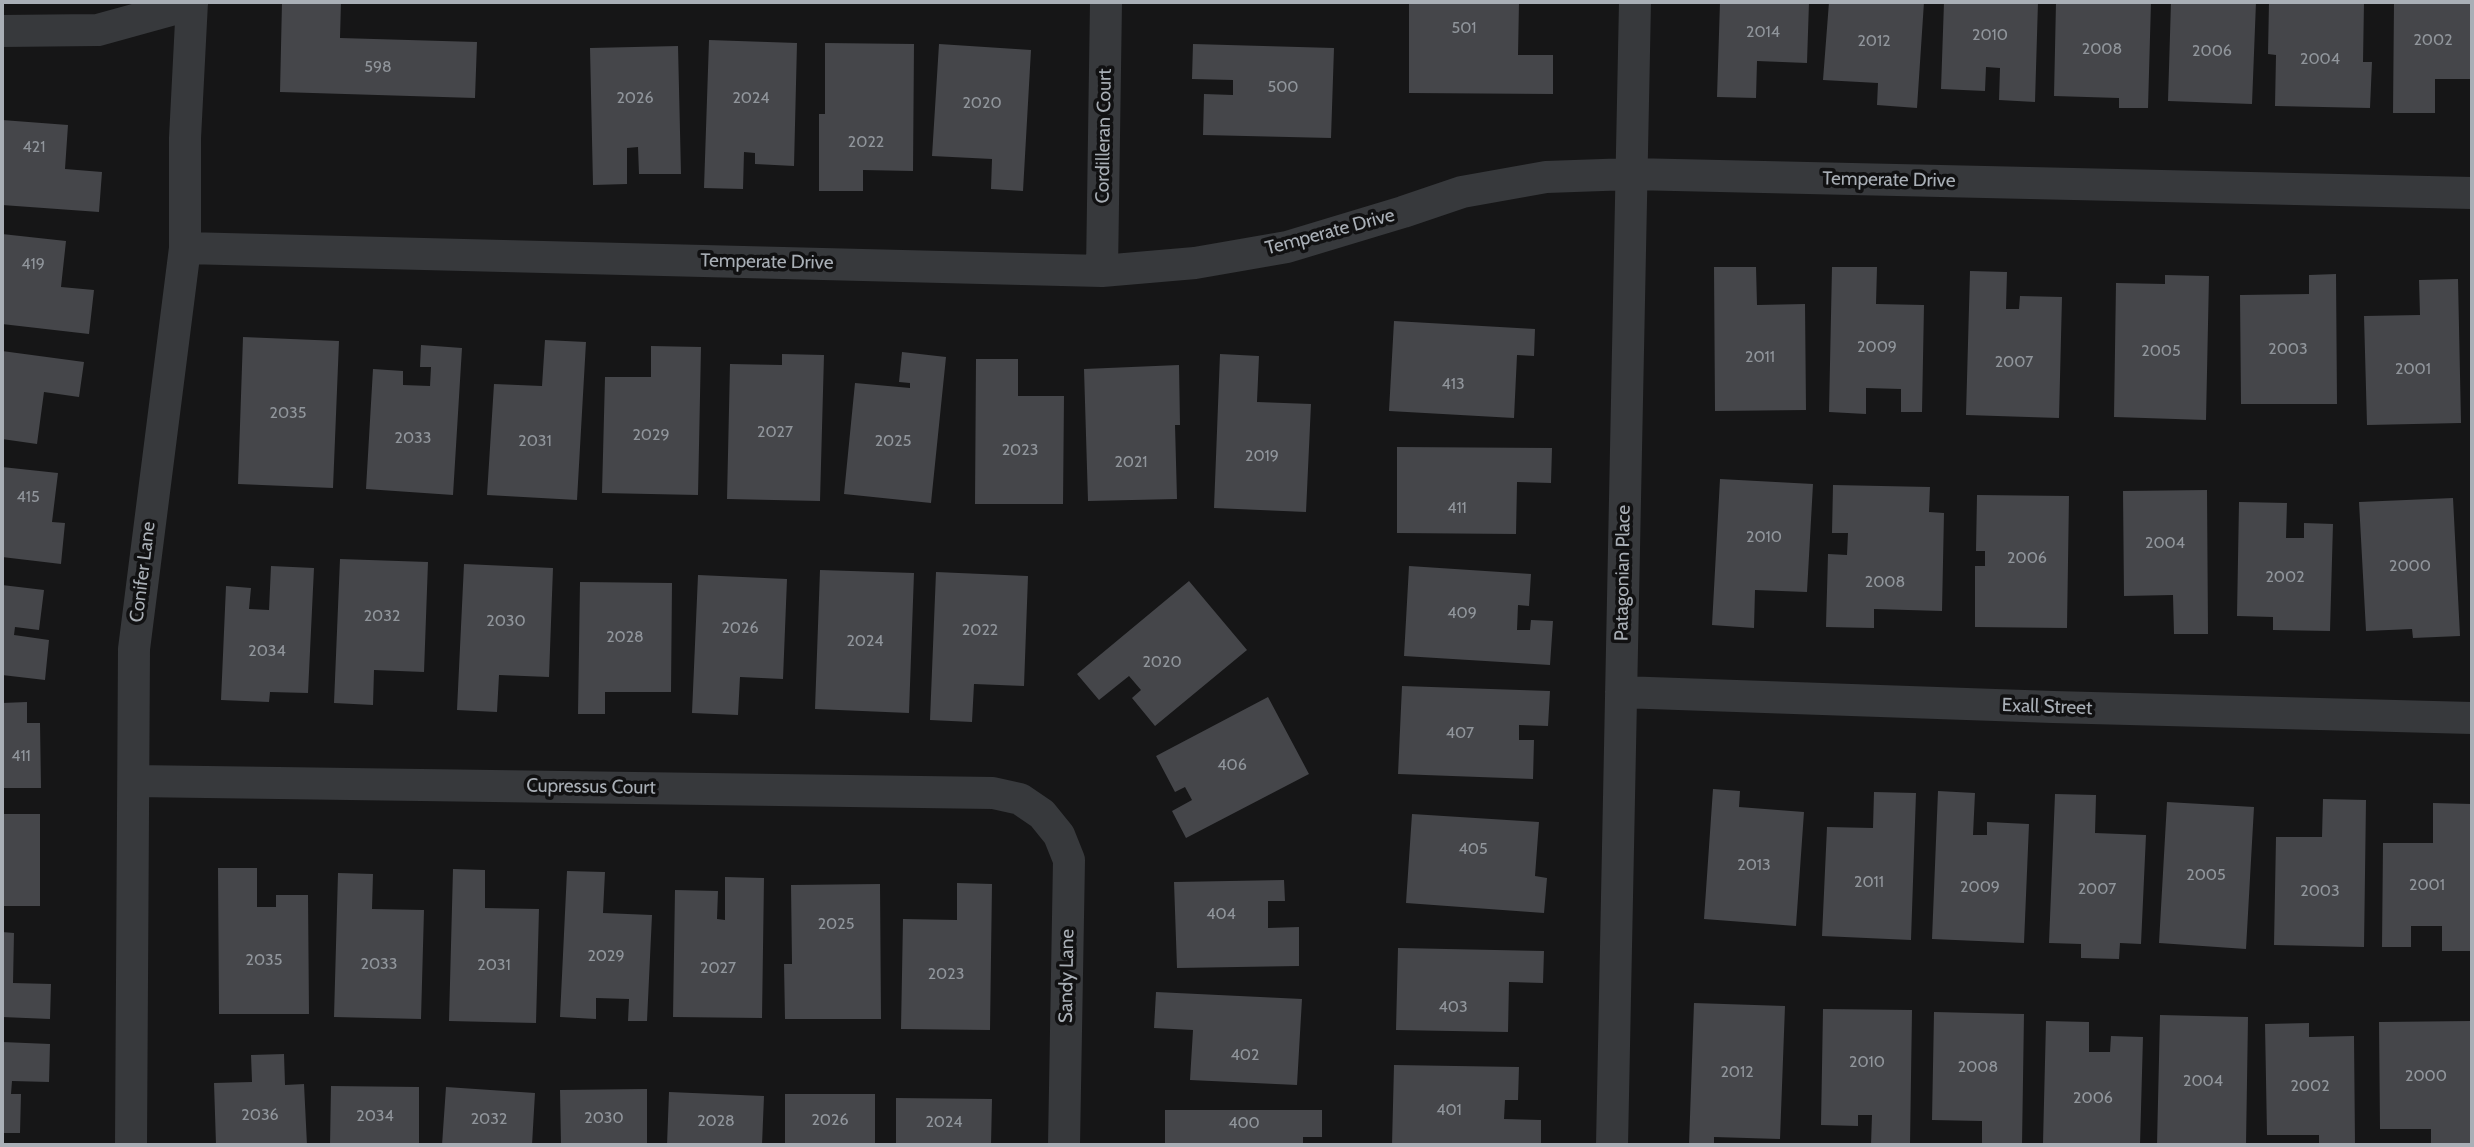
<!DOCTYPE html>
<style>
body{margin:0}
#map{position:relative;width:2474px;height:1147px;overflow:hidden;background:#161617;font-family:Cabin,sans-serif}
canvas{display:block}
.frame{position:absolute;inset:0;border:4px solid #a9afb6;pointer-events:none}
</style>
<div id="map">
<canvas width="2474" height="1147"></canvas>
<div class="frame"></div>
</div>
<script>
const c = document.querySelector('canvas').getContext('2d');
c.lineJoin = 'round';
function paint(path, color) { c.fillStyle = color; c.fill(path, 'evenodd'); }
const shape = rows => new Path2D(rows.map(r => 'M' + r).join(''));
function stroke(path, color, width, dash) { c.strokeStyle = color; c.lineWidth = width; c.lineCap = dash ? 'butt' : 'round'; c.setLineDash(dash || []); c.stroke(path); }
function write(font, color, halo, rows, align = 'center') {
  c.font = font + ' Cabin,sans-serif'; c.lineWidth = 7; c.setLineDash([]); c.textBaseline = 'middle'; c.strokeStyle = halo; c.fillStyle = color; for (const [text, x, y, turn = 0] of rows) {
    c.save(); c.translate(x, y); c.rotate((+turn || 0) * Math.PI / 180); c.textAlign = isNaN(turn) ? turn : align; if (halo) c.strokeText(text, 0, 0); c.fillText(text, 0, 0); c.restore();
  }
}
const building = shape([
 [282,2,341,2,340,38,477,42,475,98,280,92],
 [1409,2,1519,2,1518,55,1553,55,1553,94,1409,93],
 [1720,2,1809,2,1807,63,1757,61,1756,98,1717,97],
 [1829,2,1924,2,1917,108,1877,105,1878,83,1823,80],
 [1944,2,2038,2,2035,102,1999,100,2000,68,1986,67,1985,91,1941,89],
 [2056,2,2151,2,2148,108,2119,108,2119,98,2054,96],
 [2171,2,2256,2,2252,104,2168,101],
 [2269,2,2364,2,2363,62,2372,62,2370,108,2275,106,2276,55,2268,54],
 [2394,2,2472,2,2472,79,2435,79,2435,113,2393,113],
 [709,40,797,43,794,166,755,164,755,153,744,152,743,189,704,188],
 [825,43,914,44,913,171,863,170,863,191,819,191,819,114,825,114],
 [939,44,1031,50,1023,191,991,189,992,159,932,156],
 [1193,44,1334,48,1331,138,1203,135,1204,94,1233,95,1233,80,1192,79],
 [678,46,681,174,639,174,638,147,627,148,627,184,593,185,590,48],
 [2,120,68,125,65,169,102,172,99,212,2,205],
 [2,234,66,241,61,287,94,290,89,334,2,324],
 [1714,267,1756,267,1757,305,1805,304,1806,410,1715,411],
 [1832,267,1877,267,1876,304,1924,305,1922,412,1901,412,1901,389,1866,388,1866,414,1829,412],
 [1970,271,2007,272,2006,309,2019,309,2020,296,2062,297,2059,418,1966,415],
 [2336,274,2337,404,2241,404,2240,295,2309,294,2309,275],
 [2165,275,2209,276,2206,420,2114,417,2116,283,2165,284],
 [2458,279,2461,423,2367,425,2364,316,2420,315,2419,280],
 [1394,321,1535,329,1534,356,1517,355,1514,418,1389,411],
 [243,337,339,341,333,488,238,484],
 [545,340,586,342,577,500,487,495,494,384,542,386],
 [421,345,462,348,453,495,366,489,373,369,403,371,403,385,430,386,431,367,420,367],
 [651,346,701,347,698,495,602,493,605,377,651,377],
 [2,351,84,362,79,397,44,392,37,444,2,439],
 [902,352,946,357,931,503,844,494,855,383,910,388,910,383,899,382],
 [782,354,824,355,820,501,727,499,730,364,782,365],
 [1220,354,1259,356,1257,402,1311,404,1306,512,1214,508],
 [976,359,1018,359,1018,396,1064,396,1063,504,975,504],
 [1179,365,1180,425,1175,425,1177,499,1088,501,1084,369],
 [1397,447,1552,448,1551,483,1517,482,1516,534,1397,533],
 [2,467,58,473,52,522,65,523,61,564,2,557],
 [1720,479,1813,484,1807,592,1755,590,1754,628,1712,625],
 [1833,485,1930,487,1929,512,1944,513,1942,611,1874,609,1874,628,1826,627,1828,554,1847,555,1848,533,1832,533],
 [2207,490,2208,634,2174,634,2173,595,2124,596,2123,491],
 [1977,495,2069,496,2067,628,1975,627,1975,566,1985,566,1985,551,1976,551],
 [2453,498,2460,636,2413,638,2412,629,2366,631,2359,502],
 [2239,502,2287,503,2286,538,2304,538,2304,523,2333,524,2330,631,2273,630,2273,617,2237,616],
 [340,559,428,562,424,672,374,670,373,705,334,703],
 [464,564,553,568,549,677,499,675,497,712,457,710],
 [271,566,314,568,308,693,270,692,269,702,221,700,226,586,251,588,249,609,269,610],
 [1409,566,1531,574,1529,606,1518,605,1517,630,1530,630,1531,620,1553,621,1550,665,1404,656],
 [820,570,914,573,909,713,815,709],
 [936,572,1028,576,1024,686,974,684,972,722,930,720],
 [698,575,787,579,783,679,740,677,738,715,692,713],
 [1189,581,1247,650,1155,726,1132,698,1141,690,1129,676,1099,700,1077,674],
 [580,582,672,583,671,692,605,692,605,714,578,714],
 [2,585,44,590,39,630,15,627,14,635,49,640,45,680,2,675],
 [1402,686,1550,691,1548,726,1519,725,1519,740,1534,740,1533,779,1398,774],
 [1268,697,1309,774,1186,838,1172,811,1192,800,1185,787,1175,792,1156,756],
 [27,702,27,723,40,723,41,788,2,788,2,703],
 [1713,789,1740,791,1739,807,1804,812,1796,926,1704,919],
 [1938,791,1975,793,1973,835,1987,835,1987,822,2029,824,2024,943,1932,939],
 [1874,792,1916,793,1911,940,1822,936,1827,827,1873,828],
 [2055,794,2096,795,2095,833,2146,835,2141,944,2120,943,2119,959,2081,958,2081,944,2049,943],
 [2323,799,2366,800,2364,947,2274,945,2276,837,2322,837],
 [2167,802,2254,807,2246,949,2159,943],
 [2433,803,2472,804,2472,951,2442,951,2442,926,2411,926,2411,947,2382,947,2383,843,2433,843],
 [2,814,40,814,40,906,2,906],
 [1412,814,1539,822,1535,876,1547,878,1544,913,1406,903],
 [218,868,257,868,257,907,276,907,276,895,308,895,309,1014,219,1014],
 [453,869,485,870,485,908,539,909,536,1023,449,1021],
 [567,871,605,872,603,913,652,915,647,1021,628,1021,629,999,596,998,596,1019,560,1017],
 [338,873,373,874,372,909,424,910,421,1019,334,1017],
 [725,877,764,878,762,1018,673,1017,675,890,718,891,717,919,725,920],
 [1284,880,1285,901,1268,901,1268,928,1299,927,1299,966,1177,968,1174,882],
 [957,883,992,884,990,1030,901,1029,903,919,957,920],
 [880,884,881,1019,785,1019,784,964,792,964,791,885],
 [2,932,14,933,13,983,51,984,50,1019,2,1017],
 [1398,948,1544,951,1543,983,1509,982,1508,1032,1396,1030],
 [1156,992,1302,999,1297,1085,1190,1080,1193,1030,1154,1028],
 [1694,1003,1785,1006,1780,1139,1714,1137,1714,1145,1689,1145],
 [1823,1009,1912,1010,1910,1145,1871,1145,1872,1115,1858,1115,1858,1126,1821,1125],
 [1934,1012,2024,1014,2022,1145,1982,1145,1982,1121,1932,1120],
 [2160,1015,2248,1017,2246,1145,2157,1145],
 [2046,1021,2089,1022,2089,1052,2110,1052,2111,1036,2143,1037,2140,1145,2043,1143],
 [2472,1021,2472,1145,2431,1145,2431,1129,2380,1129,2379,1022],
 [2309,1023,2309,1037,2354,1036,2355,1145,2319,1145,2319,1135,2267,1135,2265,1024],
 [2,1042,50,1044,49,1082,12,1081,11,1094,21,1094,20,1133,2,1133],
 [284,1054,285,1085,304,1084,307,1145,216,1145,214,1083,252,1082,251,1055],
 [1394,1065,1519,1067,1518,1100,1505,1100,1504,1119,1541,1120,1541,1145,1392,1145],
 [331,1086,419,1087,419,1145,330,1145],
 [446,1087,535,1093,532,1145,442,1145],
 [647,1089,647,1145,561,1145,560,1090],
 [669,1092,764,1096,762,1145,667,1145],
 [785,1094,875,1094,875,1145,785,1145],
 [896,1098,992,1099,991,1145,896,1145],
 [1165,1110,1322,1110,1322,1137,1303,1137,1303,1145,1165,1145]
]);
const street = shape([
 [2,31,98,30,192,4],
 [185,248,1102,271,1195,263,1287,247,1403,212,1462,192,1546,177,1631,174,2472,193],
 [1102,271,1106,2],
 [1621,692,2053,707,2472,718],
 [135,781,993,793,1020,799,1042,814,1059,835,1069,860,1064,1145],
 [131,1145,134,649,185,248,185,138,192,2],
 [1612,1145,1635,2]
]);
const numberNames = [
 ["501",1464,28],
 ["2014",1763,32],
 ["2010",1990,35],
 ["2002",2433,40],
 ["2012",1874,41],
 ["2008",2102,49],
 ["2006",2212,51],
 ["2004",2320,59],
 ["598",378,67],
 ["500",1283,87],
 ["2026",635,98],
 ["2024",751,98],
 ["2020",982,103],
 ["2022",866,142],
 ["421",34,147],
 ["419",33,264],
 ["2009",1877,347],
 ["2003",2288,349],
 ["2005",2161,351],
 ["2011",1760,357],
 ["2007",2014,362],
 ["2001",2413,369],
 ["413",1453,384],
 ["2035",288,413],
 ["2027",775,432],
 ["2029",651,435],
 ["2033",413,438],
 ["2031",535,441],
 ["2025",893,441],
 ["2023",1020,450],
 ["2019",1262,456],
 ["2021",1131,462],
 ["415",28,497],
 ["411",1457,508],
 ["2010",1764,537],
 ["2004",2165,543],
 ["2006",2027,558],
 ["2000",2410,566],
 ["2002",2285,577],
 ["2008",1885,582],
 ["409",1462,613],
 ["2032",382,616],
 ["2030",506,621],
 ["2026",740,628],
 ["2022",980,630],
 ["2028",625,637],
 ["2024",865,641],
 ["2034",267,651],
 ["2020",1162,662],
 ["407",1460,733],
 ["411",21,756],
 ["406",1232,765],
 ["405",1473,849],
 ["2013",1754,865],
 ["2005",2206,875],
 ["2011",1869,882],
 ["2001",2427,885],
 ["2009",1980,887],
 ["2007",2097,889],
 ["2003",2320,891],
 ["404",1221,914],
 ["2025",836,924],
 ["2029",606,956],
 ["2035",264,960],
 ["2033",379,964],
 ["2031",494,965],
 ["2027",718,968],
 ["2023",946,974],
 ["403",1453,1007],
 ["402",1245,1055],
 ["2010",1867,1062],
 ["2008",1978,1067],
 ["2012",1737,1072],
 ["2000",2426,1076],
 ["2004",2203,1081],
 ["2002",2310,1086],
 ["2006",2093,1098],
 ["401",1449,1110],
 ["2036",260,1115],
 ["2034",375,1116],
 ["2030",604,1118],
 ["2032",489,1119],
 ["2026",830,1120],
 ["2028",716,1121],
 ["2024",944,1122],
 ["400",1244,1123]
];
const streetNames = [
 ["Cordilleran Court",1104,136,-89],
 ["Temperate Drive",1889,180,1],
 ["Temperate Drive",1330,232,-15],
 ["Temperate Drive",767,262,1],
 ["Conifer Lane",143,572,-83],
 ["Patagonian Place",1623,573,-89],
 ["Exall Street",2047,707,2],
 ["Cupressus Court",591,787,1],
 ["Sandy Lane",1067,976,-89]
];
paint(building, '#45464a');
stroke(street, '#37393c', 32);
write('16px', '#90959b', null, numberNames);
write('19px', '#a9afb6', '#111112', streetNames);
</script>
